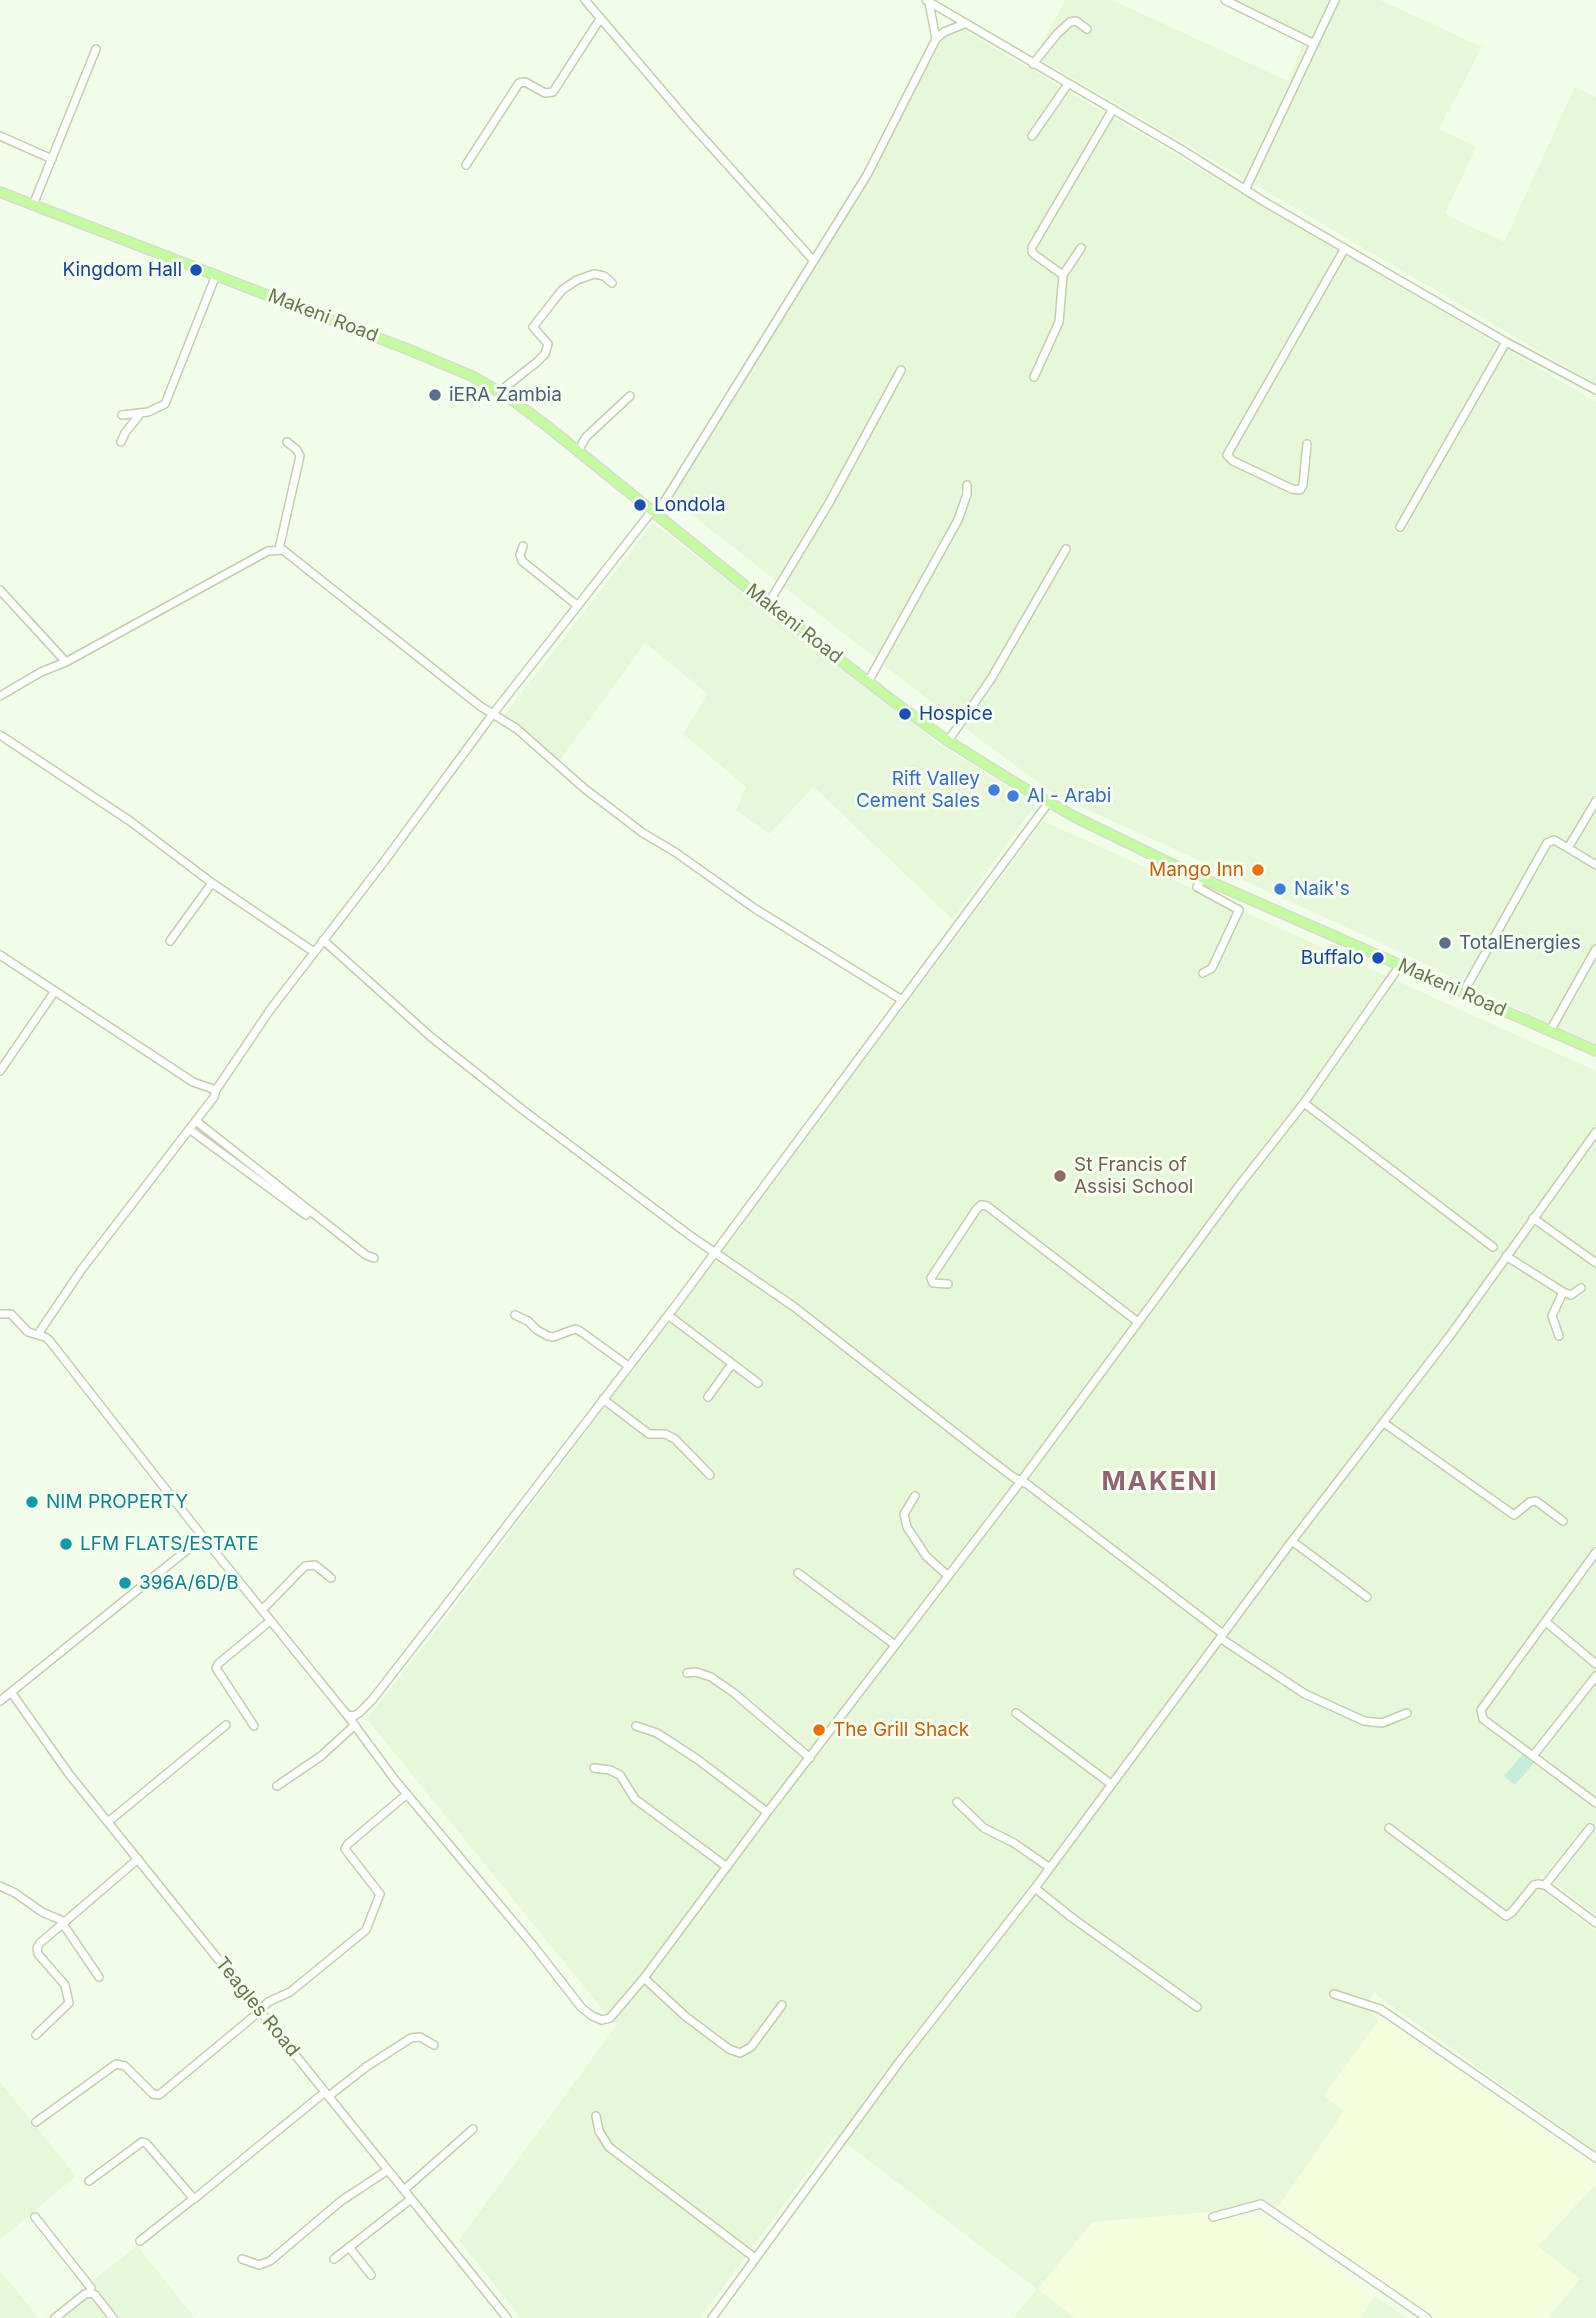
<!DOCTYPE html>
<style>
body{margin:0}
canvas{display:block;background:#f0fde8}
</style>
<canvas width="1596" height="2318"></canvas>
<script>
const c = document.querySelector('canvas').getContext('2d');
c.lineJoin = 'round';
function paint(path, color) { c.fillStyle = color; c.fill(path, 'evenodd'); }
const shape = rows => new Path2D(rows.map(r => 'M' + r).join(''));
function stroke(path, color, width, dash) { c.strokeStyle = color; c.lineWidth = width; c.lineCap = dash ? 'butt' : 'round'; c.setLineDash(dash || []); c.stroke(path); }
function write(font, color, halo, rows, align = 'center') {
  c.font = font + ' Inter,sans-serif'; c.lineWidth = 6; c.setLineDash([]); c.textBaseline = 'middle'; c.strokeStyle = halo; c.fillStyle = color; for (const [text, x, y, turn = 0] of rows) {
    c.save(); c.translate(x, y); c.rotate((+turn || 0) * Math.PI / 180); c.textAlign = isNaN(turn) ? turn : align; if (halo) c.strokeText(text, 0, 0); c.fillText(text, 0, 0); c.restore();
  }
}
const residential = shape([
 [1065,0,1112,0,1288,81,1304,42,1231,0,1380,0,1482,47,1439,129,1476,147,1445,214,1504,242,1575,87,1596,97,1596,384,1035,56],
 [952,23,1596,402,1596,1047,1379,942,1055,795,957,722,669,497,823,251],
 [653,523,811,643,939,744,1036,804,952,919,814,787,769,834,736,810,746,787,683,734,708,694,645,643,560,760,503,717],
 [1043,821,1596,1071,1596,1915,1542,1874,1536,1885,1596,1931,1596,2152,1374,1993,1365,2008,1379,2020,1324,2095,1345,2111,1276,2210,1264,2201,1232,2210,1038,2289,1075,2318,1013,2318,1037,2289,835,2135,700,2318,521,2318,459,2240,616,2026,367,1719,466,1592],
 [0,2082,76,2176,0,2240],
 [1596,2184,1596,2318,1548,2318,1579,2279,1537,2247],
 [137,2246,195,2318,45,2318],
 [0,2271,39,2318,0,2318],
 [1375,2296,1407,2318,1360,2318]
]);
const commercial = shape([
 [1379,2020,1391,2025,1596,2168,1596,2184,1538,2246,1580,2279,1548,2318,1432,2318,1276,2210,1344,2111,1324,2096],
 [1232,2210,1245,2218,1258,2214,1375,2296,1360,2318,1075,2318,1038,2289,1092,2222]
]);
const green = shape([
 [1523,1754,1534,1763,1515,1785,1504,1776]
]);
const minor = shape([
 [585,0,689,122,813,260],
 [926,0,1179,148,1263,201,1506,342,1596,390],
 [1225,0,1314,44],
 [929,2,936,39],
 [1033,64,1057,34,1070,22,1076,21,1087,29],
 [0,136,52,159],
 [1032,136,1068,84],
 [466,165,519,83,525,82,545,93,553,92,600,19],
 [1245,190,1335,0],
 [33,205,96,49],
 [1063,275,1035,255,1032,252,1032,247,1113,109],
 [1034,377,1059,322,1063,275,1081,248],
 [499,392,537,362,545,354,548,344,533,327,562,290,577,280,594,274,604,276,612,283],
 [122,415,148,412,165,404,216,275],
 [121,442,125,433,140,414],
 [1307,444,1303,485,1300,490,1292,489,1233,461,1227,455,1345,248],
 [578,451,586,437,630,396],
 [656,515,867,175,936,39,944,32,964,24],
 [1400,527,1506,342],
 [523,546,520,555,522,561,578,606],
 [279,549,300,456,297,450,287,442],
 [0,590,66,662,41,672,0,696],
 [768,604,829,503,901,370],
 [66,662,268,551,283,550,480,706,517,729,585,789,643,833,675,852,754,908,902,1000],
 [868,682,958,520,967,494,967,485],
 [0,735,130,821,212,883,314,952],
 [948,741,991,679,1066,549],
 [1568,848,1596,865],
 [1202,878,1197,887,1239,910,1212,968,1203,973],
 [323,940,431,1037,523,1110,692,1237,793,1306,984,1455,1013,1477,1027,1484,1223,1634],
 [170,941,212,883],
 [0,955,193,1082,216,1090,270,1010,383,863,492,715,652,511],
 [1463,993,1547,843,1554,840,1568,848,1596,801],
 [1550,1031,1596,949],
 [0,1071,55,991],
 [1304,1103,1493,1247],
 [196,1121,366,1255,374,1258],
 [189,1129,306,1215],
 [1533,1218,1596,1263],
 [1506,1256,1563,1292,1571,1295,1581,1288],
 [948,1284,933,1283,931,1278,976,1210,981,1205,987,1206,1138,1322],
 [0,1314,11,1314,28,1332,45,1337,49,1340,203,1537,347,1715,395,1780,532,1944,581,2007,592,2016,602,2020,610,2018,644,1978,769,1810,1021,1481,1238,1187,1304,1103,1401,964],
 [515,1315,528,1321,537,1330,548,1336,553,1337,575,1329,580,1331,627,1365],
 [668,1315,758,1383],
 [38,1334,82,1269,214,1097,216,1090],
 [1559,1336,1552,1316,1563,1292],
 [708,1397,732,1364],
 [603,1399,649,1434,665,1434,675,1439,710,1475],
 [1384,1423,1514,1515,1530,1502,1536,1501,1563,1521],
 [915,1496,904,1514,907,1527,926,1556,947,1575],
 [1292,1541,1367,1597],
 [1596,1552,1481,1710,1483,1719,1596,1803],
 [798,1573,895,1645],
 [262,1610,305,1566,315,1565,331,1578],
 [1546,1622,1596,1664],
 [1220,1638,1305,1694,1364,1721,1382,1723,1407,1713],
 [687,1673,696,1672,711,1677,734,1693,810,1758],
 [11,1692,69,1774,507,2318],
 [0,1701,203,1537],
 [1016,1713,1111,1784],
 [347,1715,354,1716,359,1713,372,1700,449,1601,676,1305,1049,802],
 [254,1726,216,1668,218,1664,270,1621],
 [636,1726,657,1733,697,1759,767,1812],
 [1533,1756,1596,1676],
 [594,1768,610,1770,620,1775,635,1799,727,1867],
 [277,1786,321,1756,355,1725],
 [957,1802,984,1828,1014,1843,1050,1868],
 [108,1822,226,1725],
 [1389,1828,1506,1916,1512,1912,1534,1885,1538,1884,1545,1885,1596,1923],
 [1545,1885,1590,1828],
 [0,1886,15,1893,42,1912,63,1921],
 [1035,1888,1071,1917,1197,2007],
 [63,1924,99,1977],
 [644,1978,685,2016,729,2049,740,2053,751,2047,782,2005],
 [1334,1994,1380,2009,1392,2017,1596,2158],
 [36,2035,69,2003,65,1985,38,1954,37,1948,40,1943,138,1859],
 [329,2096,366,2067,411,2038,420,2037,434,2045],
 [596,2116,599,2131,609,2147,755,2258],
 [36,2122,116,2064,125,2066,153,2094,159,2095,260,2011,268,2002,290,1992,366,1930,380,1894,345,1849,348,1844,407,1794],
 [89,2181,142,2142,146,2143,194,2199,325,2092],
 [404,2190,473,2129],
 [35,2217,91,2288,90,2293],
 [1213,2217,1261,2204,1427,2318],
 [140,2241,193,2199],
 [349,2247,371,2275],
 [242,2259,259,2265,270,2261,341,2201,388,2170],
 [334,2259,411,2199],
 [55,2318,85,2294,90,2293,95,2295,113,2318],
 [712,2318,900,2061,1035,1888,1292,1541,1449,1337,1596,1132]
]);
const major = shape([
 [0,192,407,349,472,376,511,399,547,426,765,602,893,701,948,741,1022,787,1077,818,1188,872,1596,1051]
]);
const markers = [
 [196,270,7,"#1a4fb4"],
 [435,395,7,"#5c6f8a"],
 [640,505,7,"#1a4fb4"],
 [905,714,7,"#1a4fb4"],
 [994,790,7,"#3f7fe0"],
 [1013,796,7,"#3f7fe0"],
 [1258,870,7,"#e8710a"],
 [1280,889,7,"#3f7fe0"],
 [1445,943,7,"#5c6f8a"],
 [1378,958,7,"#1a4fb4"],
 [1060,1176,7,"#8d6e63"],
 [32,1502,7,"#0f9aa8"],
 [66,1544,7,"#0f9aa8"],
 [125,1583,7,"#0f9aa8"],
 [819,1730,7,"#e8710a"]
];
const transitNames = [
 ["Kingdom Hall",182,270],
 ["Londola",654,505,"left"],
 ["Hospice",919,714,"left"],
 ["Buffalo",1364,958]
];
const streetNames = [
 ["Makeni Road",323,316,21],
 ["Makeni Road",794,624,38],
 ["Makeni Road",1452,988,24],
 ["Teagles Road",257,2007,51]
];
const serviceNames = [
 ["iERA Zambia",449,395],
 ["TotalEnergies",1459,943]
];
const shopNames = [
 ["Rift Valley",980,779,"right"],
 ["Cement Sales",980,801,"right"],
 ["Al - Arabi",1027,796],
 ["Naik's",1294,889]
];
const foodNames = [
 ["Mango Inn",1244,870],
 ["The Grill Shack",833,1730,"left"]
];
const educationNames = [
 ["St Francis of",1074,1165],
 ["Assisi School",1074,1187]
];
const cultureNames = [
 ["NIM PROPERTY",46,1502],
 ["LFM FLATS/ESTATE",80,1544],
 ["396A/6D/B",139,1583]
];
const districtNames = [
 ["MAKENI",1160,1482]
];
paint(residential, '#e7f7d9');
paint(commercial, '#f4fddc');
paint(green, '#c6ebdb');
stroke(minor, '#c1cfad', 10);
stroke(major, '#d8dcd0', 12);
stroke(minor, '#fff', 7);
stroke(major, '#c4fba0', 9);
for (const [x, y, r, color] of markers) { const dot = new Path2D(); dot.arc(x, y, r, 0, 2 * Math.PI); c.fillStyle = color; c.fill(dot); stroke(dot, '#f5ffef', 2.5); }
write('19px', '#164399', '#f5ffef', transitNames, 'right');
write('19px', '#68784b', '#f5ffef', streetNames);
write('19px', '#4e5e75', '#f5ffef', serviceNames, 'left');
write('19px', '#366cbe', '#f5ffef', shopNames, 'left');
write('19px', '#c56008', '#f5ffef', foodNames, 'right');
write('19px', '#785e54', '#f5ffef', educationNames, 'left');
write('19px', '#0d838f', '#f5ffef', cultureNames, 'left');
c.letterSpacing = '2px';
write('bold 26px', '#946374', '#f5ffef', districtNames);
c.letterSpacing = '0px';
</script>
